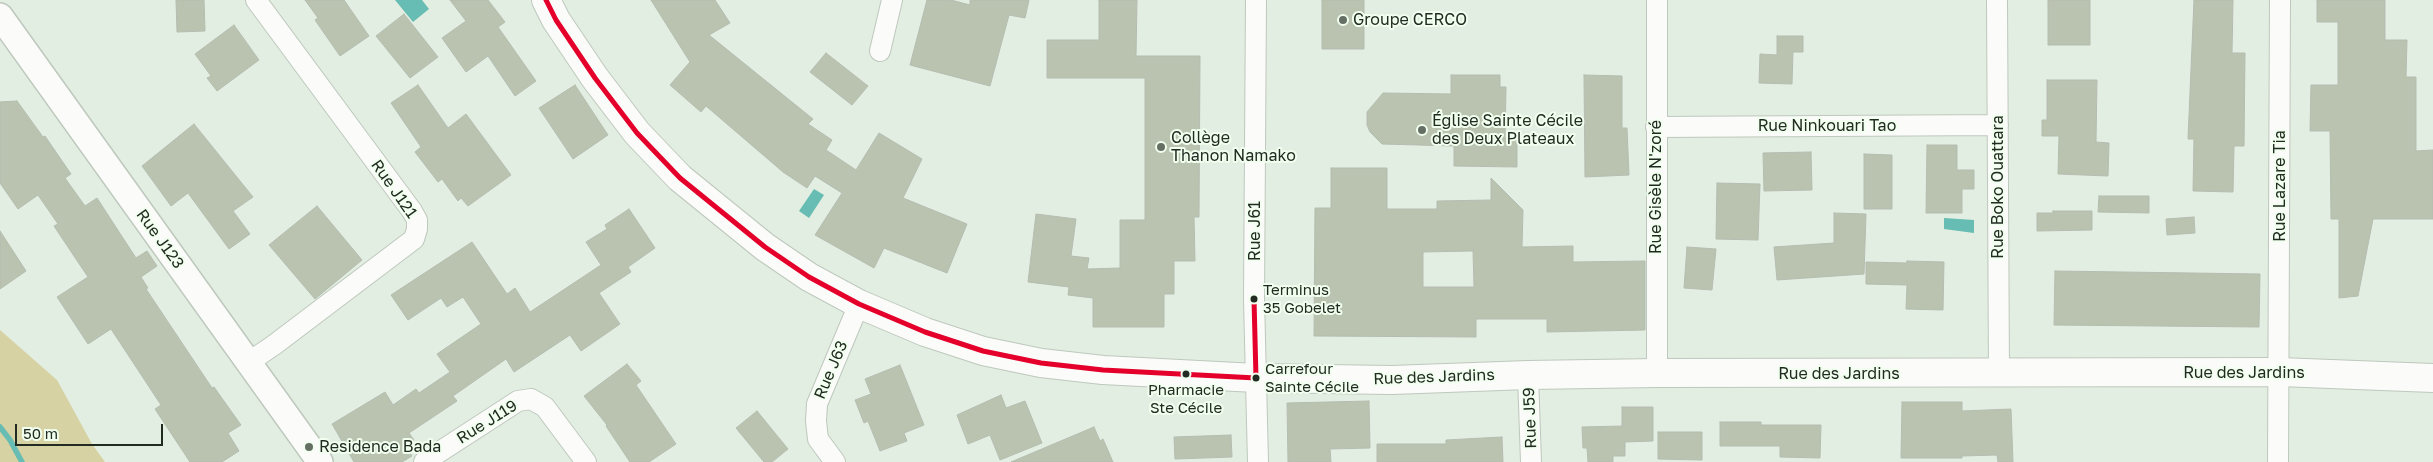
<!DOCTYPE html>
<meta charset="utf-8">
<style>
body{margin:0}
#map{position:relative;width:2433px;height:462px;overflow:hidden;background:#e2eee1;font-family:"Golos Text",sans-serif}
canvas{display:block}
.scale{position:absolute;left:15px;top:424px;width:148px;height:22px;box-sizing:border-box;border:2px solid #222b21;border-top:0;padding-left:6px;font-size:15px;line-height:18px;white-space:nowrap;color:#222b21;-webkit-text-stroke:4px #f1ffef;paint-order:stroke}
</style>
<div id="map">
<canvas width="2433" height="462"></canvas>
<div class="scale">50 m</div>
</div>
<script>
const c = document.querySelector('canvas').getContext('2d');
c.lineJoin = 'round';
function paint(path, color) { c.fillStyle = color; c.fill(path, 'evenodd'); }
const shape = rows => new Path2D(rows.map(r => 'M' + r).join(''));
function stroke(path, color, width, dash) { c.strokeStyle = color; c.lineWidth = width; c.lineCap = dash ? 'butt' : 'round'; c.setLineDash(dash || []); c.stroke(path); }
function write(font, color, halo, rows, align = 'center') {
  c.font = font + ' "Golos Text",sans-serif'; c.lineWidth = 4; c.setLineDash([]); c.textBaseline = 'middle'; c.strokeStyle = halo; c.fillStyle = color; for (const [text, x, y, turn = 0] of rows) {
    c.save(); c.translate(x, y); c.rotate((+turn || 0) * Math.PI / 180); c.textAlign = isNaN(turn) ? turn : align; if (halo) c.strokeText(text, 0, 0); c.fillText(text, 0, 0); c.restore();
  }
}
const green = shape([
 [0,330,57,380,92,444,105,462,0,462]
]);
const water = shape([
 [395,0,422,0,429,9,413,22],
 [814,189,824,195,809,218,799,211],
 [1944,218,1974,220,1974,233,1944,229]
]);
const stream = shape([
 [0,427,10,440,22,462]
]);
const building = shape([
 [176,0,204,0,205,31,177,32,176,0],
 [305,0,344,0,369,36,340,56,315,20,318,18,305,0],
 [450,0,488,0,505,22,498,27,536,81,515,96,488,56,466,72,442,38,466,21,450,0],
 [651,0,715,0,730,23,709,35,813,119,808,124,832,140,826,150,856,170,879,133,922,159,903,198,967,224,947,273,884,248,874,268,815,235,842,193,815,176,807,188,783,172,706,106,701,112,670,85,690,62,651,0],
 [927,0,951,0,970,5,970,0,1029,0,1025,18,1009,15,990,86,910,65,927,0],
 [1099,0,1137,0,1136,56,1200,56,1199,217,1194,217,1195,261,1174,261,1174,294,1164,294,1164,327,1093,327,1093,298,1068,295,1069,287,1028,282,1036,214,1076,219,1071,256,1089,258,1087,269,1120,268,1120,220,1145,220,1145,78,1047,78,1047,40,1099,40,1099,0],
 [1322,0,1364,0,1364,49,1322,49,1322,0],
 [2048,0,2090,0,2090,45,2048,45,2048,0],
 [2194,0,2233,0,2232,53,2245,53,2244,146,2234,146,2233,192,2193,191,2194,139,2188,139,2194,0],
 [2317,0,2385,0,2385,40,2407,40,2406,77,2416,77,2416,151,2433,150,2433,219,2373,219,2358,296,2339,298,2339,219,2331,219,2330,131,2310,131,2311,85,2338,85,2338,22,2317,22,2317,0],
 [404,14,438,57,410,78,376,36,404,14],
 [234,25,259,60,217,91,207,78,211,76,195,54,234,25],
 [1777,36,1803,36,1803,52,1793,52,1792,84,1759,83,1760,54,1777,55,1777,36],
 [826,53,868,86,852,105,810,72,826,53],
 [1451,75,1500,75,1500,87,1506,87,1505,138,1517,138,1517,167,1454,166,1454,146,1382,144,1370,132,1367,125,1367,112,1383,93,1451,94,1451,75],
 [1584,75,1622,76,1622,128,1627,128,1629,175,1585,177,1584,75],
 [2047,80,2097,80,2096,142,2109,143,2108,176,2058,174,2059,136,2042,136,2042,120,2047,120,2047,80],
 [418,85,448,128,466,114,511,175,468,206,461,198,458,201,442,179,438,182,415,152,421,147,391,103,418,85],
 [575,85,608,135,573,159,539,108,575,85],
 [17,101,43,137,45,136,71,174,65,178,85,206,97,198,136,258,147,251,157,266,141,277,148,288,146,289,212,388,214,387,241,425,228,433,239,451,222,462,190,462,155,409,161,405,111,329,88,344,57,297,88,277,54,226,58,224,38,195,18,209,0,183,0,102,17,101],
 [194,124,253,197,233,211,250,234,229,249,188,193,171,206,142,166,194,124],
 [1927,145,1957,145,1957,170,1974,170,1974,189,1962,189,1962,213,1926,213,1927,145],
 [1811,152,1812,190,1764,191,1763,153,1811,152],
 [1864,154,1892,155,1892,209,1864,209,1864,154],
 [1331,168,1387,168,1387,209,1437,209,1437,201,1491,200,1491,178,1523,210,1522,247,1573,246,1573,262,1645,261,1645,330,1547,332,1547,319,1476,319,1476,337,1314,336,1315,208,1331,208,1331,168],
 [1473,251,1474,287,1423,287,1423,252,1473,251],
 [1717,183,1760,184,1758,240,1716,239,1717,183],
 [2099,196,2149,196,2149,213,2098,212,2099,196],
 [317,206,362,260,315,299,269,245,317,206],
 [629,209,655,248,628,267,631,272,599,293,620,324,581,351,570,335,514,372,506,359,453,396,457,401,409,433,414,440,405,445,412,456,402,462,354,462,332,424,385,392,393,405,416,389,419,393,450,372,437,354,481,324,463,297,447,307,441,298,408,320,391,295,472,242,507,294,515,288,530,312,601,265,586,242,607,229,605,225,629,209],
 [2053,211,2092,211,2092,230,2037,231,2037,213,2053,213,2053,211],
 [1834,213,1866,214,1864,274,1777,280,1774,247,1834,243,1834,213],
 [2194,217,2195,233,2167,235,2166,219,2194,217],
 [0,231,26,271,0,289,0,231],
 [1687,247,1716,249,1712,290,1684,288,1687,247],
 [1907,261,1944,262,1943,310,1906,309,1907,285,1866,284,1866,262,1907,263,1907,261],
 [2055,271,2260,274,2259,327,2054,325,2055,271],
 [627,364,641,381,636,385,676,444,649,462,630,462,606,426,607,425,584,396,627,364],
 [900,365,924,425,904,433,907,441,880,451,868,421,864,423,855,400,871,394,865,379,900,365],
 [1001,395,1006,408,1025,401,1042,443,1000,460,990,435,968,444,957,415,1001,395],
 [1369,401,1370,448,1330,449,1331,462,1288,462,1287,403,1369,401],
 [1902,402,1962,402,1962,411,2011,409,2013,462,1998,462,1997,455,1962,456,1962,458,1901,458,1902,402],
 [1622,407,1653,407,1653,441,1625,442,1625,456,1613,456,1613,462,1588,462,1587,448,1583,448,1582,427,1622,426,1622,407],
 [757,411,788,449,772,462,764,462,736,428,757,411],
 [1720,422,1761,422,1761,425,1821,425,1820,458,1780,457,1780,446,1720,446,1720,422],
 [1094,427,1100,441,1103,439,1113,462,1011,462,1094,427],
 [1658,432,1702,432,1702,460,1658,459,1658,432],
 [1231,435,1232,457,1175,459,1174,437,1231,435],
 [1502,437,1503,462,1377,462,1377,444,1446,444,1446,440,1502,437]
]);
const minor = shape([
 [1256,0,1254,299,1258,462],
 [1997,0,1999,374],
 [880,51,892,0],
 [1656,127,1998,125],
 [249,362,274,345,414,239,417,229,417,220,412,211,256,0],
 [1657,373,1657,0],
 [1528,375,1531,462],
 [424,462,518,401,531,399,545,407,586,462],
 [835,462,818,439,816,421,817,404,859,304],
 [2278,462,2280,0]
]);
const tertiary = shape([
 [0,16,320,462]
]);
const secondary = shape([
 [546,0,556,20,595,78,637,133,680,178,765,247,809,277,859,304,925,332,983,351,1041,363,1103,370,1256,378,1392,380,1528,375,1657,373,2280,372,2433,378]
]);
const bus1 = shape([
 [546,0,556,20,595,78,637,133,680,178,765,247,809,277,859,304,925,332,983,351,1041,363,1103,370,1256,378],
 [1254,299,1256,378]
]);
const markers = [
 [1343,20,5,"#656f64"],
 [1422,130,5,"#656f64"],
 [1161,147,5,"#656f64"],
 [1254,299,4.5,"#222b21"],
 [1186,374,4.5,"#222b21"],
 [1256,378,4.5,"#222b21"],
 [309,447,5,"#656f64"]
];
const busNames = [
 ["Terminus",1263,290],
 ["35 Gobelet",1263,308],
 ["Carrefour",1265,369],
 ["Sainte Cécile",1265,387],
 ["Pharmacie",1186,390,"center"],
 ["Ste Cécile",1186,408,"center"]
];
const poiNames = [
 ["Groupe CERCO",1353,20],
 ["Église Sainte Cécile",1432,121],
 ["des Deux Plateaux",1432,139],
 ["Collège",1171,138],
 ["Thanon Namako",1171,156],
 ["Residence Bada",319,447]
];
const streetNames = [
 ["Rue Ninkouari Tao",1827,126],
 ["Rue Lazare Tia",2280,186,-90],
 ["Rue Gisèle N'zoré",1656,187,-90],
 ["Rue Boko Ouattara",1998,187,-90],
 ["Rue J121",394,189,55],
 ["Rue J61",1255,231,-90],
 ["Rue J123",160,239,54],
 ["Rue J63",831,370,-67],
 ["Rue des Jardins",2244,373],
 ["Rue des Jardins",1839,374],
 ["Rue des Jardins",1434,377,-2],
 ["Rue J59",1530,418,-92],
 ["Rue J119",487,422,-32]
];
paint(green, '#d7d2a4');
paint(water, '#67bcb3');
stroke(stream, '#67bcb3', 5.5);
paint(building, '#bac3af');
stroke(building, '#b5bcb1', 1);
stroke(minor, '#bec8bd', 22);
stroke(tertiary, '#bec8bd', 28);
stroke(secondary, '#bec8bd', 30);
stroke(minor, '#fbfcfa', 20);
stroke(tertiary, '#fbfcfa', 25);
stroke(secondary, '#fbfcfa', 28);
stroke(bus1, '#e4002b', 5);
for (const [x, y, r, color] of markers) { const dot = new Path2D(); dot.arc(x, y, r, 0, 2 * Math.PI); c.fillStyle = color; c.fill(dot); stroke(dot, '#f1ffef', 2); }
write('15px', '#222b21', '#f1ffef', busNames, 'left');
write('16px', '#222b21', '#f1ffef', poiNames, 'left');
write('16px', '#222b21', '#f1ffef', streetNames);
</script>
